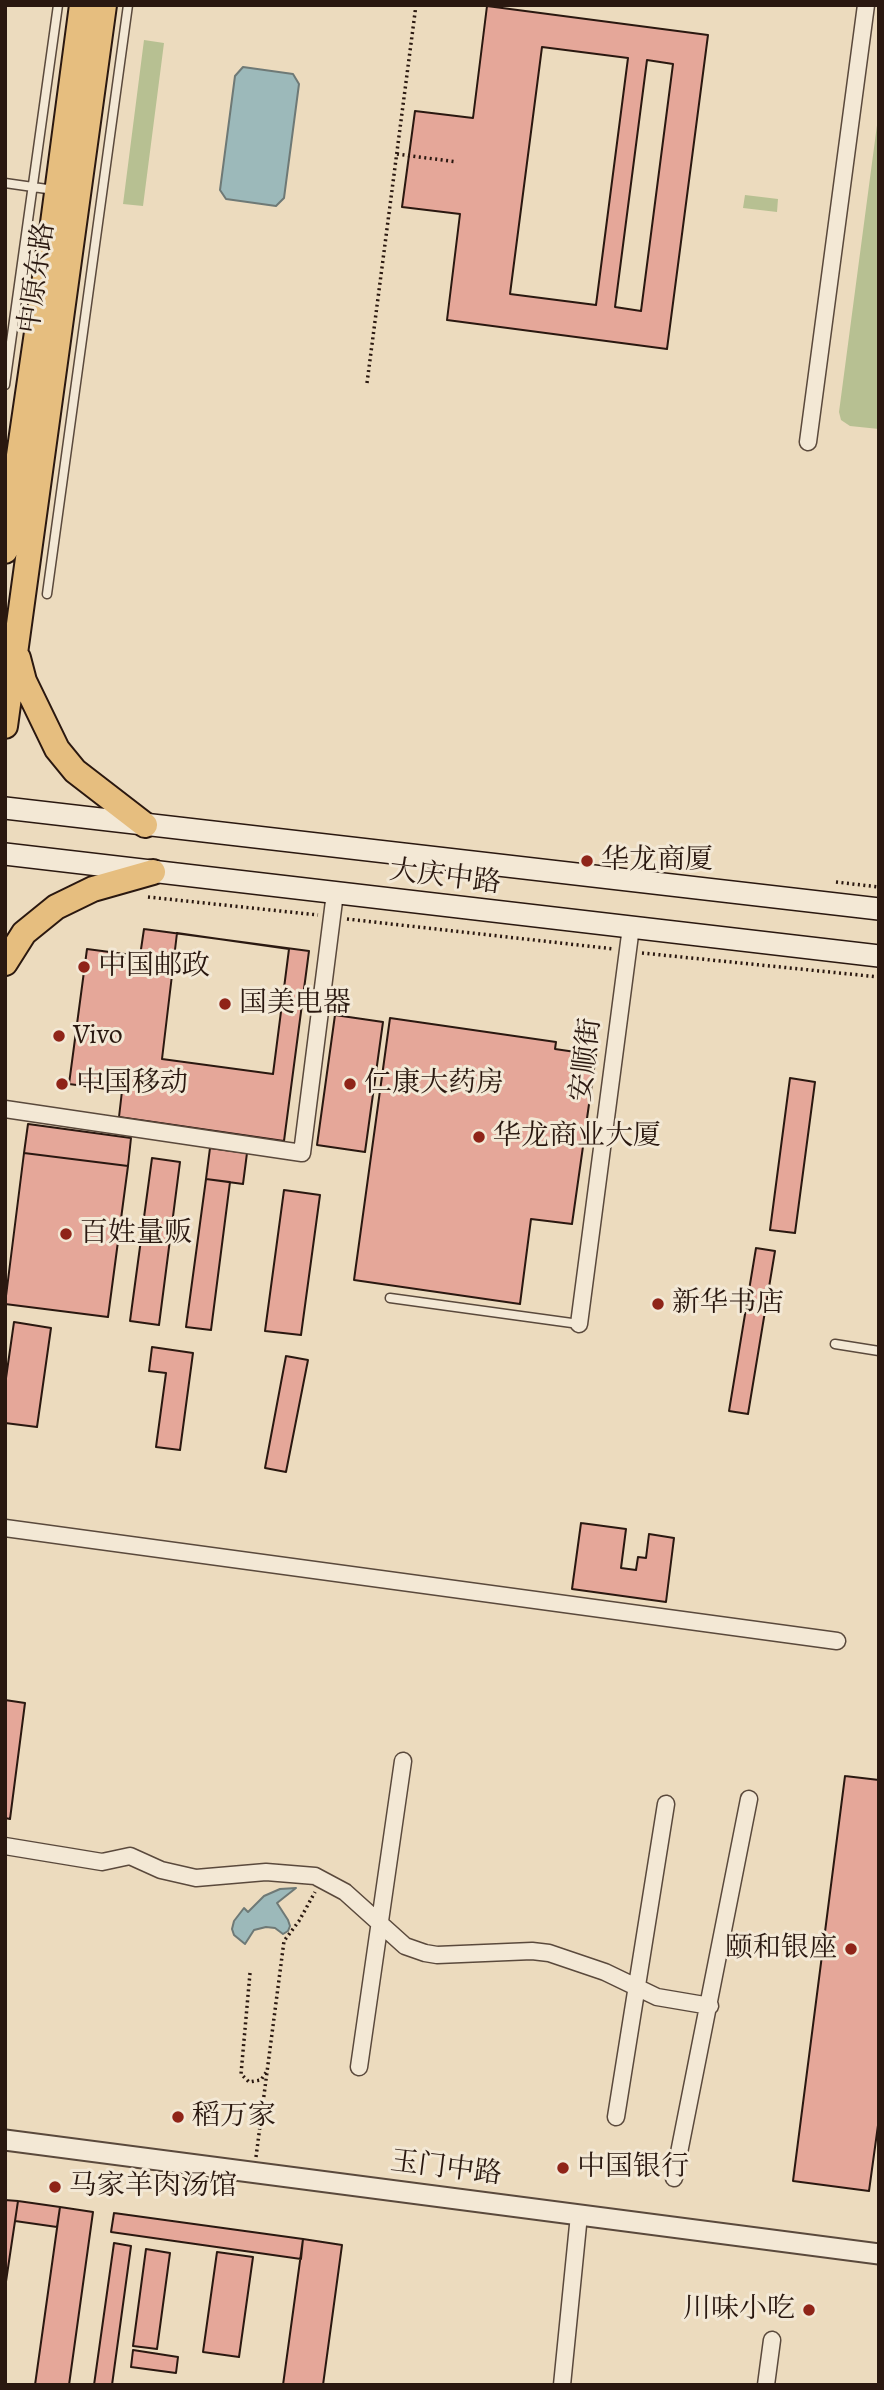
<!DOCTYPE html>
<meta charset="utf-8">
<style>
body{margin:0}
#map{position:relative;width:884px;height:2390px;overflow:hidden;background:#ecdbbe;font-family:Alegreya,serif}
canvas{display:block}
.frame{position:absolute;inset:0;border:7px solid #2a1810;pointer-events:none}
</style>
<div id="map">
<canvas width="884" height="2390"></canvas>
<div class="frame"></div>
</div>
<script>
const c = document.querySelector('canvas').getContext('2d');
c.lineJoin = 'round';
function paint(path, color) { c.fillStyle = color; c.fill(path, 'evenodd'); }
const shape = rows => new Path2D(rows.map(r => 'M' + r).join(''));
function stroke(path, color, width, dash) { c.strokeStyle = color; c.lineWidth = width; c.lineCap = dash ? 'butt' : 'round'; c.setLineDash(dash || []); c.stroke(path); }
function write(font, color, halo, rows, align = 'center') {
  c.font = font + ' Alegreya,"Noto Serif SC",serif'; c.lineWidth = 6; c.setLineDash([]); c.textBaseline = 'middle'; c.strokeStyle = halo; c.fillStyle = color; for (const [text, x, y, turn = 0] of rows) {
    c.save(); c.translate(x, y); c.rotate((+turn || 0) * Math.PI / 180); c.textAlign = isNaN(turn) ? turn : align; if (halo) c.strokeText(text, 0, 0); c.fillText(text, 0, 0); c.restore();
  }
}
const green = shape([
 [144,40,164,43,143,206,123,204],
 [879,110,879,429,850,426,841,420,839,412],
 [745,195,778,199,777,212,743,208]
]);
const water = shape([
 [243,67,293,74,299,84,284,198,276,206,226,199,220,190,235,76,243,67],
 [296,1888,277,1903,288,1920,290,1926,288,1931,283,1934,275,1928,266,1927,254,1930,245,1944,234,1935,232,1929,234,1921,244,1908,248,1912,264,1896,280,1889,296,1888]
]);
const building = shape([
 [487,6,708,35,667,349,447,320,460,214,402,207,415,111,473,118,487,6],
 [542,47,628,58,596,305,510,294,542,47],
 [647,60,673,64,641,311,615,307,647,60],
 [144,929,309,951,284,1141,119,1117,122,1091,69,1084,87,949,140,956,144,929],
 [177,933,289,949,273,1074,162,1059,177,933],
 [335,1015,383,1022,365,1152,317,1145,335,1015],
 [390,1018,556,1042,555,1049,596,1055,572,1224,531,1219,520,1304,354,1280,390,1018],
 [790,1078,815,1082,795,1233,770,1230,790,1078],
 [28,1124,131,1138,128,1166,24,1153,28,1124],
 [210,1148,247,1153,243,1184,206,1179,210,1148],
 [24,1153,128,1166,108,1317,5,1304,24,1153],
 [152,1158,180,1162,159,1325,130,1321,152,1158],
 [206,1179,230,1182,211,1330,186,1327,206,1179],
 [284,1190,320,1195,301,1335,265,1331,284,1190],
 [756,1248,775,1251,748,1414,729,1411,756,1248],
 [14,1322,51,1328,37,1427,5,1423,5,1385,14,1322],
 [152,1347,193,1353,180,1450,156,1447,166,1373,149,1371,152,1347],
 [286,1356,308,1360,286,1472,265,1468,286,1356],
 [581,1523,626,1529,621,1568,636,1570,638,1557,646,1558,649,1534,674,1538,666,1602,572,1589,581,1523],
 [5,1700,25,1703,10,1819,5,1818,5,1700],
 [845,1776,879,1780,879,2118,869,2191,793,2181,845,1776],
 [5,2200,18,2201,5,2288,5,2200],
 [18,2201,60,2207,57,2227,15,2221,18,2201],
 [60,2207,93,2212,69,2385,35,2385,60,2207],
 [114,2213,303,2239,301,2259,111,2232,114,2213],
 [303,2239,342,2245,323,2385,283,2385,303,2239],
 [114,2243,131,2246,112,2385,94,2385,114,2243],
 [146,2249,170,2253,157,2349,133,2346,146,2249],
 [217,2252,253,2257,239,2357,203,2352,217,2252],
 [133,2350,178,2357,176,2373,131,2367,133,2350]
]);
const path = shape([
 [397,154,457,162],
 [367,383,416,5],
 [836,882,879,887],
 [148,897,318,915],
 [347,919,614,949],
 [642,953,879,977],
 [250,1973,241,2074,249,2082,261,2080,267,2071],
 [256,2157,284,1941,299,1921,315,1892]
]);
const service = shape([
 [5,183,54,190],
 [5,385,58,5],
 [47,594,128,5],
 [390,1298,579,1324],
 [835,1344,879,1351]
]);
const minor = shape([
 [808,442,866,5],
 [5,1109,302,1153,335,893],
 [579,1324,631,927],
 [5,1528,837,1641],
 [5,1846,102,1862,130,1856,161,1870,196,1878,266,1872,315,1876,345,1892,405,1946,425,1953,437,1955,532,1951,549,1953,605,1972,657,1997,710,2006],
 [359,2067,403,1761],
 [616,2117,666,1804],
 [674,2178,749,1799],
 [562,2385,579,2215],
 [766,2385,772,2340]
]);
const tertiary = shape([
 [5,2140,879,2254]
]);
const secondary = shape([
 [5,808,879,909],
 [5,854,879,956]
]);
const primary = shape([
 [5,551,53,223,82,5],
 [18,658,24,681,57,749,75,771,145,825],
 [5,726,104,5],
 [5,963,24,933,56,907,93,889,153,872]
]);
const markers = [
 [587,861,7,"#8f2418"],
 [84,967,7,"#8f2418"],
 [225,1004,7,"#8f2418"],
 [59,1036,7,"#8f2418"],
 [62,1084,7,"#8f2418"],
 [350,1084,7,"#8f2418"],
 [479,1137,7,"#8f2418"],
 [66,1234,7,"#8f2418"],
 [658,1304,7,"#8f2418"],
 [851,1949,7,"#8f2418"],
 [178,2117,7,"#8f2418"],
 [563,2168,7,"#8f2418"],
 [55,2187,7,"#8f2418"],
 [809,2310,7,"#8f2418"]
];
const streetNames = [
 ["中原东路",38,278,-82],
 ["大庆中路",445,878,7],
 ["安顺街",587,1060,-83],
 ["玉门中路",446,2169,7]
];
const poiNames = [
 ["华龙商厦",601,861],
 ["中国邮政",98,967],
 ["国美电器",239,1004],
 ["Vivo",73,1036],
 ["中国移动",76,1084],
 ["仁康大药房",364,1084],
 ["华龙商业大厦",493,1137],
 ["百姓量贩",80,1234],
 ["新华书店",672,1304],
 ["颐和银座",837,1949,"right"],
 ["稻万家",192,2117],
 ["中国银行",577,2168],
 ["马家羊肉汤馆",69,2187],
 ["川味小吃",795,2310,"right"]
];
paint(green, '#b7c092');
paint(water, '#9cb9ba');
stroke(water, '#6e7976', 2);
paint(building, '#e5a799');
stroke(building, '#2a1810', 2);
stroke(service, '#5a493c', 11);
stroke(minor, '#5a493c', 19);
stroke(tertiary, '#5a493c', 23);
stroke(secondary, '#2a1810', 24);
stroke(primary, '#2a1810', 28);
stroke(path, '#2a1810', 3.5, [2, 3.5]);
stroke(service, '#f3e8d5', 8);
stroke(minor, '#f3e8d5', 16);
stroke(tertiary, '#f3e8d5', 19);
stroke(secondary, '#f3e8d5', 21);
stroke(primary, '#e6be7f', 24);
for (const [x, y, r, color] of markers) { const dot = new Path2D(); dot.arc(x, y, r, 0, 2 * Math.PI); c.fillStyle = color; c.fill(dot); stroke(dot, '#f3e8d5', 2.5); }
write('28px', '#2a1810', '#f3e8d5', streetNames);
write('28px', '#2a1810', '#f3e8d5', poiNames, 'left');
</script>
